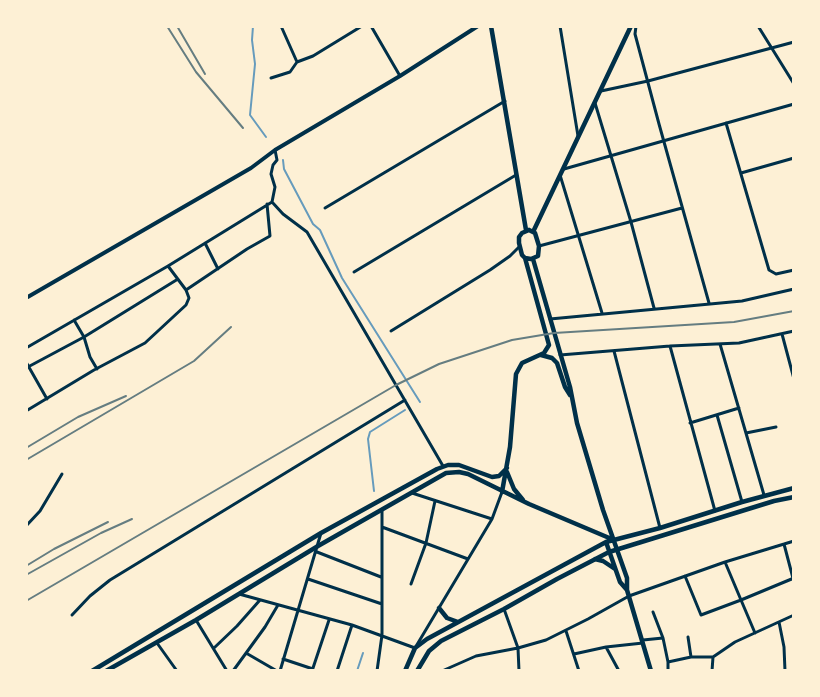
<!DOCTYPE html>
<style>
body{margin:0}
#map{position:relative;width:820px;height:697px;overflow:hidden;background:#fdf0d5;font-family:Barlow,sans-serif}
canvas{display:block}
.frame{position:absolute;inset:0;border:28px solid #fdf0d5;pointer-events:none}
</style>
<div id="map">
<canvas width="820" height="697"></canvas>
<div class="frame"></div>
</div>
<script>
const c = document.querySelector('canvas').getContext('2d');
c.lineJoin = 'round';
const shape = rows => new Path2D(rows.map(r => 'M' + r).join(''));
function stroke(path, color, width, dash) { c.strokeStyle = color; c.lineWidth = width; c.lineCap = dash ? 'butt' : 'round'; c.setLineDash(dash || []); c.stroke(path); }
const stream = shape([
 [253,26,252,40,255,64,250,115,266,137],
 [283,160,284,169,313,224,320,230,342,278,420,402],
 [374,491,368,439,370,432,405,410],
 [357,671,363,653]
]);
const minor = shape([
 [281,26,297,62],
 [371,26,400,76],
 [560,26,578,136],
 [636,26,635,34,659,124,709,303],
 [758,26,794,84],
 [271,78,290,72,297,62,313,56,362,26],
 [601,91,648,81,794,42],
 [595,103,631,222,654,308],
 [726,123,769,270,776,274,794,270],
 [275,150,277,160,273,165,271,174,275,187,272,202,283,214,307,232,443,466],
 [564,169,794,104],
 [741,173,794,158],
 [560,175,602,313],
 [325,208,505,101],
 [205,243,218,269],
 [539,246,682,208],
 [354,272,516,175],
 [186,290,247,249,270,236,267,204],
 [550,319,742,301,794,289],
 [74,320,84,337,178,279],
 [391,331,490,270,510,256,519,247],
 [782,334,794,379],
 [720,344,764,495],
 [670,346,715,511],
 [26,348,168,266,272,202],
 [614,351,660,528],
 [560,355,670,346,739,343,794,331],
 [26,362,47,399],
 [26,368,84,337,90,357,97,369],
 [26,411,94,370,145,343,186,305,189,298,186,290,168,266],
 [717,415,742,502],
 [690,423,739,408],
 [746,433,776,427],
 [412,493,492,519],
 [26,526,40,511,62,474],
 [382,527,468,559],
 [784,544,794,582],
 [317,552,381,577],
 [725,562,741,600,794,578],
 [685,576,701,615,741,600,755,633],
 [308,579,382,604],
 [411,584,426,543,435,501],
 [239,594,352,625,415,648,492,519,502,492],
 [504,609,518,648,519,671],
 [653,612,663,638],
 [72,615,90,596,110,580,405,400],
 [196,620,227,671],
 [779,622,784,647,785,671],
 [566,631,579,671],
 [688,637,691,657],
 [643,640,663,638,668,662],
 [157,643,177,671],
 [214,648,237,626,260,600],
 [246,653,277,671],
 [574,654,606,647],
 [283,659,313,669],
 [233,671,265,627,278,605],
 [280,671,321,533],
 [312,671,329,620],
 [337,671,352,625],
 [377,671,382,635,382,510],
 [442,671,476,656,518,648,546,640,588,619,629,596,725,562,794,541],
 [619,671,606,647,643,643],
 [665,671,668,670,668,662,691,657,713,657],
 [712,671,713,657,735,642,794,615]
]);
const tertiary = shape([
 [26,298,251,168,275,150,400,76,478,26]
]);
const secondary = shape([
 [491,26,526,230],
 [529,230,535,233,539,246,538,256,531,259,525,258,522,255,519,243,519,237,522,233,529,230],
 [533,232,631,26],
 [533,259,570,387,577,423,603,510,627,578,627,590,651,671],
 [541,355,552,358,557,363,565,387,570,395],
 [507,472,514,489,523,500],
 [502,492,510,447,516,374,522,363,544,353,549,345,525,258],
 [606,542,620,582,627,590],
 [595,559,603,561,615,569],
 [439,608,447,618,458,622],
 [92,671,321,533,437,469,448,465,459,465,492,477,499,476,507,468],
 [106,671,196,620,318,546,446,473,459,472,468,474,529,504,614,540],
 [405,671,415,648,427,639,606,542,660,528,742,502,794,488],
 [417,671,429,651,441,641,504,609,557,579,609,552,774,501,794,497]
]);
const rail = shape([
 [167,26,196,72,243,128],
 [177,26,205,74],
 [26,448,78,417,126,396],
 [26,460,194,361,231,327],
 [26,566,54,549,108,522],
 [26,575,101,533,132,519],
 [26,601,396,385,439,364,512,340,554,333,734,322,794,311]
]);
stroke(stream, '#669bbc', 2);
stroke(minor, '#003049', 3);
stroke(tertiary, '#003049', 4);
stroke(secondary, '#003049', 4.5);
stroke(rail, '#657d81', 2);
</script>
